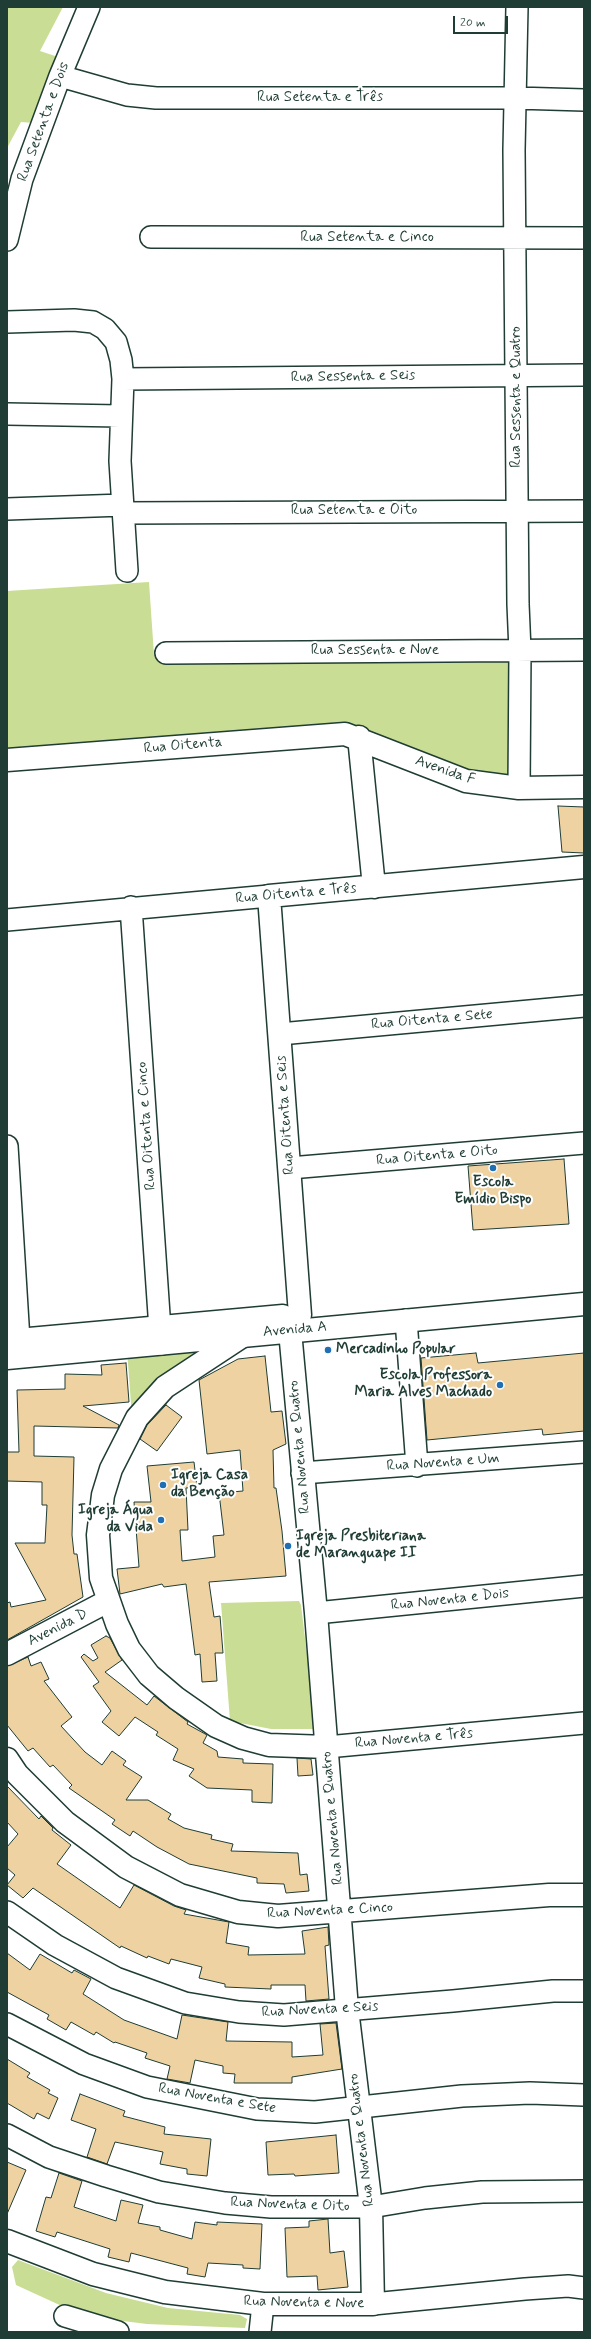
<!DOCTYPE html>
<meta charset="utf-8">
<style>
body{margin:0}
#map{position:relative;width:591px;height:2339px;overflow:hidden;background:#fff;font-family:Mynerve,sans-serif}
canvas{display:block}
.frame{position:absolute;inset:0;border:8px solid #1f3d34;pointer-events:none}
.scale{position:absolute;left:453px;top:16px;width:55px;height:18px;box-sizing:border-box;border:2px solid #1f3d34;border-top:0;padding-left:5px;font-size:12px;line-height:14px;white-space:nowrap;color:#1f3d34;-webkit-text-stroke:3px #fff;paint-order:stroke}
</style>
<div id="map">
<canvas width="591" height="2339"></canvas>
<div class="frame"></div>
<div class="scale">20 m</div>
</div>
<script>
const c = document.querySelector('canvas').getContext('2d');
c.lineJoin = 'round';
function paint(path, color) { c.fillStyle = color; c.fill(path, 'evenodd'); }
const shape = rows => new Path2D(rows.map(r => 'M' + r).join(''));
function stroke(path, color, width, dash) { c.strokeStyle = color; c.lineWidth = width; c.lineCap = dash ? 'butt' : 'round'; c.setLineDash(dash || []); c.stroke(path); }
function write(font, color, halo, rows, align = 'center') {
  c.font = font + ' Mynerve,sans-serif'; c.lineWidth = 4; c.setLineDash([]); c.textBaseline = 'middle'; c.strokeStyle = halo; c.fillStyle = color; for (const [text, x, y, turn = 0] of rows) {
    c.save(); c.translate(x, y); c.rotate((+turn || 0) * Math.PI / 180); c.textAlign = isNaN(turn) ? turn : align; if (halo) c.strokeText(text, 0, 0); c.fillText(text, 0, 0); c.restore();
  }
}
const green = shape([
 [7,7,63,7,40,51,61,58,34,123,21,122,7,148],
 [149,582,154,655,517,653,517,787,351,734,7,759,7,591],
 [240,1336,132,1417,127,1350],
 [299,1601,301,1605,316,1729,271,1729,230,1721,221,1603],
 [18,2260,106,2293,168,2308,240,2315,247,2319,245,2328,147,2324,107,2319,64,2307,16,2285,12,2267]
]);
const building = shape([
 [558,806,584,807,584,853,562,852,558,806],
 [564,1159,569,1224,473,1230,468,1166,564,1159],
 [476,1353,478,1363,584,1353,584,1431,543,1435,542,1429,427,1440,421,1358,476,1353],
 [265,1356,271,1412,282,1411,286,1444,273,1450,274,1488,276,1488,282,1531,286,1576,209,1582,214,1617,220,1616,223,1653,215,1653,217,1681,202,1682,200,1654,195,1655,186,1584,164,1587,162,1584,120,1594,117,1569,139,1567,134,1502,151,1502,147,1466,194,1462,197,1487,186,1488,188,1530,180,1530,182,1561,215,1557,213,1536,224,1535,219,1493,243,1491,240,1450,207,1454,199,1380,238,1359,265,1356],
 [126,1363,129,1402,83,1406,119,1425,118,1428,34,1426,34,1456,74,1457,72,1535,74,1554,77,1554,83,1597,7,1640,7,1603,10,1602,11,1607,46,1600,15,1543,45,1543,47,1505,42,1505,42,1482,7,1481,7,1452,19,1452,17,1390,65,1389,65,1374,102,1375,101,1365,126,1363],
 [166,1405,182,1417,157,1451,140,1439,147,1425,166,1405],
 [106,1636,110,1638,122,1660,105,1672,147,1705,154,1696,188,1722,187,1724,207,1735,203,1743,217,1751,218,1757,243,1759,243,1763,273,1764,272,1803,252,1802,252,1790,207,1788,189,1776,194,1769,173,1760,178,1749,156,1735,158,1732,135,1717,119,1736,102,1722,111,1711,93,1686,99,1682,81,1657,84,1654,93,1661,98,1658,91,1645,106,1636],
 [28,1657,31,1666,41,1662,49,1679,44,1681,72,1717,61,1726,85,1752,102,1765,112,1751,126,1761,123,1765,142,1777,126,1800,148,1800,171,1814,168,1819,184,1828,212,1835,211,1839,233,1844,231,1851,298,1853,300,1875,307,1874,309,1891,286,1893,284,1884,257,1883,257,1878,189,1864,157,1847,133,1831,130,1836,112,1824,115,1820,69,1788,72,1785,53,1765,50,1767,33,1748,28,1751,7,1725,7,1666,28,1657],
 [297,1758,311,1759,313,1775,298,1776,297,1758],
 [7,1786,39,1819,41,1816,53,1828,52,1830,71,1845,57,1864,120,1908,134,1885,174,1906,186,1910,184,1914,229,1922,226,1943,249,1947,248,1955,305,1954,302,1931,328,1927,329,1945,325,1946,329,1999,306,2001,305,1985,271,1985,271,1989,225,1987,225,1984,199,1978,202,1967,171,1959,169,1964,148,1956,147,1958,121,1946,120,1948,33,1888,23,1898,7,1885,15,1875,7,1868,7,1847,18,1834,7,1822,7,1786],
 [7,1953,30,1970,40,1954,72,1973,74,1970,91,1979,83,1994,124,2020,177,2039,182,2015,228,2022,226,2041,292,2042,292,2057,323,2055,320,2024,336,2023,342,2069,292,2077,292,2083,234,2083,235,2074,223,2073,223,2066,195,2060,190,2083,167,2079,170,2066,145,2058,147,2053,115,2042,114,2043,96,2032,94,2035,71,2022,66,2030,47,2019,49,2015,7,1992,7,1953],
 [7,2059,30,2073,27,2077,50,2090,48,2093,58,2098,49,2119,37,2113,34,2119,7,2103,7,2059],
 [80,2094,125,2111,123,2116,165,2127,164,2134,211,2139,207,2176,187,2174,187,2169,160,2164,163,2152,115,2142,107,2164,87,2157,96,2129,71,2120,80,2094],
 [336,2135,339,2173,295,2176,294,2174,268,2175,266,2142,336,2135],
 [7,2162,26,2170,7,2214,7,2162],
 [59,2173,82,2181,74,2207,116,2221,121,2200,143,2205,138,2223,160,2227,160,2230,192,2239,195,2222,217,2225,217,2222,262,2224,260,2269,243,2268,243,2265,208,2263,205,2277,187,2274,188,2268,131,2253,129,2262,108,2257,110,2249,57,2232,55,2237,36,2231,46,2197,51,2198,59,2173],
 [328,2219,330,2253,344,2251,348,2287,318,2290,317,2276,287,2277,285,2228,309,2227,309,2221,328,2219]
]);
const minor = shape([
 [517,7,514,150,518,604,520,651,519,788],
 [60,76,127,95,156,98,516,98,584,100],
 [151,237,584,238],
 [7,240,22,179,60,76,89,7],
 [7,322,74,320,93,322,105,329,116,342,121,360,123,379,120,461,127,571],
 [123,379,584,375],
 [7,414,120,416],
 [7,509,123,505],
 [124,513,584,511],
 [166,653,584,650],
 [131,907,161,1344],
 [7,920,269,896],
 [280,1034,584,1006],
 [7,1146,19,1340],
 [290,1168,584,1143],
 [406,1320,417,1466],
 [302,1473,584,1452],
 [316,1613,584,1586],
 [327,1747,584,1723],
 [7,1912,55,1945,116,1978,185,2003,239,2012,284,2015,453,2001,553,1991,584,1991],
 [7,2024,84,2064,147,2087,257,2109,315,2112,462,2096,530,2093,584,2095],
 [7,2135,49,2157,106,2176,159,2192,225,2203,271,2207,371,2207,425,2198,482,2192,584,2191],
 [373,2304,525,2289,568,2286,584,2288],
 [65,2316,118,2332],
 [260,2332,263,2304]
]);
const tertiary = shape([
 [359,737,374,887],
 [7,760,345,734,466,781,519,788,584,787],
 [244,1335,165,1387,137,1418,111,1469,103,1495,98,1535,101,1578,117,1624,129,1649,149,1675,176,1698,216,1726,243,1738,269,1745,327,1747],
 [7,1654,108,1601],
 [7,1759,17,1774,65,1822,126,1867,180,1895,238,1912,278,1916,549,1895,584,1895],
 [7,2241,93,2274,165,2292,263,2304,373,2304,371,2207,347,2009,316,1613,290,1331,300,1315,269,896,584,867]
]);
const secondary = shape([
 [7,1341,283,1316],
 [7,1358,584,1304]
]);
const markers = [
 [493,1168,4,"#1f6fb2"],
 [328,1350,4,"#1f6fb2"],
 [500,1385,4,"#1f6fb2"],
 [163,1485,4,"#1f6fb2"],
 [161,1520,4,"#1f6fb2"],
 [288,1546,4,"#1f6fb2"]
];
const streetNames = [
 ["Rua Setenta e Três",320,98],
 ["Rua Setenta e Dois",44,122,-70],
 ["Rua Setenta e Cinco",367,238],
 ["Rua Sessenta e Seis",353,377,-1],
 ["Rua Sessenta e Quatro",517,397,-90],
 ["Rua Setenta e Oito",354,511],
 ["Rua Sessenta e Nove",375,651],
 ["Rua Oitenta",183,746,-5],
 ["Avenida F",445,771,19],
 ["Rua Oitenta e Três",296,894,-5],
 ["Rua Oitenta e Sete",432,1020,-5],
 ["Rua Oitenta e Seis",286,1115,-94],
 ["Rua Oitenta e Cinco",147,1126,-94],
 ["Rua Oitenta e Oito",437,1156,-5],
 ["Avenida A",295,1330,-5],
 ["Rua Noventa e Quatro",300,1447,-95],
 ["Rua Noventa e Um",443,1463,-4],
 ["Rua Noventa e Dois",450,1600,-6],
 ["Avenida D",58,1628,-27],
 ["Rua Noventa e Três",414,1739,-5],
 ["Rua Noventa e Quatro",333,1818,-95],
 ["Rua Noventa e Cinco",330,1911,-3],
 ["Rua Noventa e Seis",320,2010,-3],
 ["Rua Noventa e Sete",217,2099,10],
 ["Rua Noventa e Quatro",362,2140,-97],
 ["Rua Noventa e Oito",290,2205,2],
 ["Rua Noventa e Nove",304,2303,1]
];
const poiNames = [
 ["Escola",493,1183,"center"],
 ["Emídio Bispo",493,1200,"center"],
 ["Mercadinho Popular",336,1350],
 ["Escola Professora",492,1376,"right"],
 ["Maria Alves Machado",492,1393,"right"],
 ["Igreja Casa",171,1476],
 ["da Benção",171,1493],
 ["Igreja Água",153,1511,"right"],
 ["da Vida",153,1528,"right"],
 ["Igreja Presbiteriana",296,1537],
 ["de Maranguape II",296,1554]
];
paint(green, '#c9de94');
paint(building, '#efd2a2');
stroke(building, '#1f3d34', 1);
stroke(minor, '#1f3d34', 24);
stroke(tertiary, '#1f3d34', 25);
stroke(secondary, '#1f3d34', 25);
stroke(minor, '#fff', 21);
stroke(tertiary, '#fff', 22);
stroke(secondary, '#fff', 22);
for (const [x, y, r, color] of markers) { const dot = new Path2D(); dot.arc(x, y, r, 0, 2 * Math.PI); c.fillStyle = color; c.fill(dot); stroke(dot, '#fff', 1.5); }
write('15px', '#1f3d34', '#fff', streetNames);
write('bold 15px', '#1f3d34', '#fff', poiNames, 'left');
</script>
